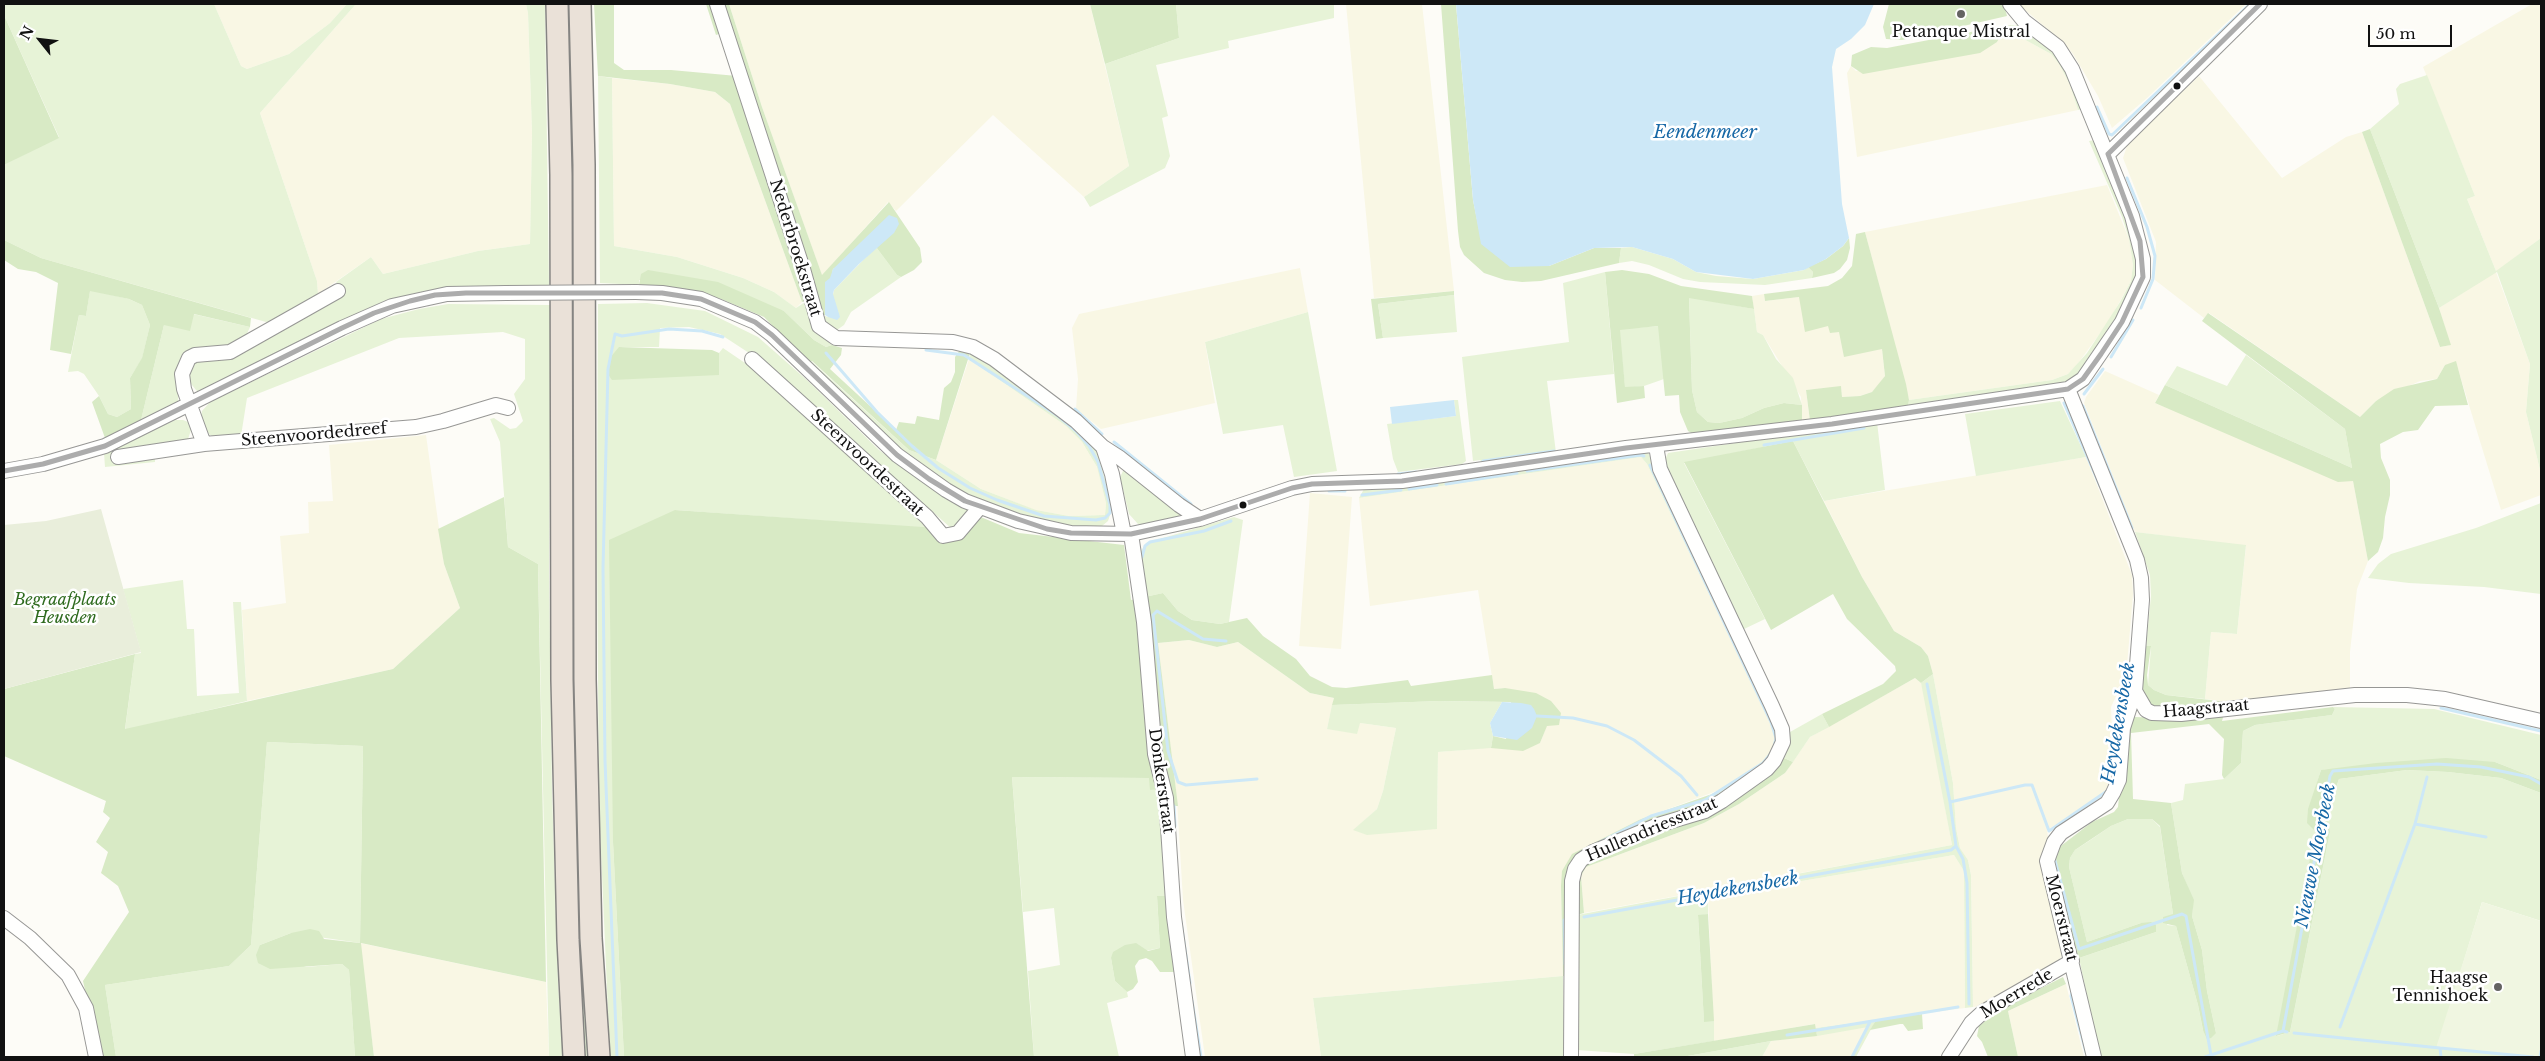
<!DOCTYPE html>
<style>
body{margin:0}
#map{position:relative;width:2545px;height:1061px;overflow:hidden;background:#fdfcf7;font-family:"Libre Baskerville",serif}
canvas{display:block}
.frame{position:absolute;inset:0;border:5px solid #111;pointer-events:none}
.north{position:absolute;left:15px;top:15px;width:50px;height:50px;-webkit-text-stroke:4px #fff;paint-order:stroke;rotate:299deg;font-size:14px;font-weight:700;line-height:20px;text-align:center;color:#111}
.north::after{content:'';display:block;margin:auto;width:18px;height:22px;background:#111;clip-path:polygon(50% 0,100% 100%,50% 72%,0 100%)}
.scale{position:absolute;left:2368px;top:25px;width:84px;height:22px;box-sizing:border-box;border:2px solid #111;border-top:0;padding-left:6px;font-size:15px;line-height:18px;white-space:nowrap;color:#111;-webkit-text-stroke:4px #fff;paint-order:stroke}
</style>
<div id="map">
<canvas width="2545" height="1061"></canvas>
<div class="frame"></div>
<div class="north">N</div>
<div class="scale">50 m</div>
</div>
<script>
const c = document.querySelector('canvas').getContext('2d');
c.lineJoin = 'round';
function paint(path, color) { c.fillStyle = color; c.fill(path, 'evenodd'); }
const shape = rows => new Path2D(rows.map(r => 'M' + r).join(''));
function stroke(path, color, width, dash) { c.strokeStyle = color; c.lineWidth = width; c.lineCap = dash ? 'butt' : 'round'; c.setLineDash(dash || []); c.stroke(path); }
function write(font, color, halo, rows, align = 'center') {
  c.font = font + ' "Libre Baskerville",serif'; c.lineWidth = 5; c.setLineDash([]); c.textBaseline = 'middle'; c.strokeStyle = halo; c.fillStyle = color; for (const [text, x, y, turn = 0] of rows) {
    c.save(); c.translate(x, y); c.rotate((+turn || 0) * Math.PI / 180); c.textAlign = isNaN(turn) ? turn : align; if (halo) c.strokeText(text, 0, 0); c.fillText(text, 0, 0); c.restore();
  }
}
const farmland = shape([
 [214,4,347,4,330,23,289,54,247,69,241,66],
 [356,4,526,4,528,13,532,132,530,244,478,251,383,274,371,257,318,294,317,281,260,113],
 [729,4,1090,4,1129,166,1084,197,993,115,896,211,888,202,822,276,762,107],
 [1346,4,1422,4,1454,291,1374,298],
 [2018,4,2246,4,2147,98,2112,128,2098,96,2073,54,2064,43],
 [2532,4,2541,4,2541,238,2496,272,2530,364,2526,412,2541,474,2541,495,2501,510,2458,369,2445,365,2437,379,2420,381,2376,401,2360,417,2209,313,2204,318,2155,280,2156,242,2123,158,2128,143,2199,76,2282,178,2346,137,2362,132,2440,347,2450,345,2439,308,2496,271,2467,199,2475,196,2423,67],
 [2003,31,2020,37,2051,54,2059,64,2070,85,2078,110,1857,157,1847,73,1851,66,1856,71,1997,42],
 [612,78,670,84,715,92,730,104,802,302,796,308,774,292,743,278,677,257,614,246],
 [2107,185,2129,239,2133,265,2131,281,2109,321,2076,366,2068,374,2052,380,1909,400,1865,232],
 [1300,268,1308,312,1205,342,1215,403,1101,429,1076,409,1078,379,1072,328,1079,314],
 [1764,294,1765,301,1799,297,1829,326,1882,349,1885,376,1879,385,1872,392,1860,396,1842,397,1841,387,1806,390,1810,421,1802,422,1801,397,1763,335,1757,332,1752,296],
 [969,359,1066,426,1082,442,1097,467,1106,503,1105,515,1069,516,1035,510,981,489,936,460],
 [2105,371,2159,395,2155,403,2353,481,2368,561,2357,589,2350,652,2350,690,2228,702,2205,699,2211,632,2237,634,2246,546,2135,532,2084,403,2086,397],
 [426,435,444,564,460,608,393,669,247,701,242,610,286,603,280,536,309,533,308,502,333,501,329,445],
 [1641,457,1647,464,1768,717,1775,737,1772,749,1763,761,1722,789,1641,819,1561,885,1563,976,1313,998,1321,1057,1205,1057,1183,900,1177,800,1158,643,1189,640,1217,647,1238,642,1310,693,1334,698,1327,729,1360,723,1396,728,1383,791,1377,809,1354,830,1437,829,1438,752,1540,743,1547,725,1505,688,1494,689,1478,590,1370,606,1359,498],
 [2086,457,2132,575,2133,594,2127,666,2124,679,2111,707,2113,758,2111,781,2101,797,2047,830,2063,951,2061,958,2054,966,1985,1006,1973,1007,1971,875,1968,860,1960,848,1956,828,1953,783,1933,674,1928,656,1921,647,1894,631,1862,577,1824,501],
 [1310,493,1352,497,1341,649,1299,646],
 [1915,678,1921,683,1925,697,1952,845,1584,913,1581,876,1586,867,1704,823,1739,804,1785,773,1810,737],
 [1954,855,1964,871,1965,1008,1815,1028,1814,1024,1714,1041,1708,897],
 [360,943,546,982,549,1057,374,1057],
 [2066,984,2084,1057,2018,1057,2008,1011],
 [1869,1026,1852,1057,1762,1057,1771,1041]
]);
const green = shape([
 [4,4,214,4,241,66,247,69,289,54,330,23,347,4,356,4,260,113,317,281,318,294,273,324,41,258,4,240,4,165,59,137,4,15],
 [526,4,545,4,549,286,457,286,384,301,305,338,200,393,196,390,188,380,189,364,343,293,336,282,371,257,383,274,478,251,530,244,532,132,528,13],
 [1176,4,1334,4,1334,18,1228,41,1229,48,1156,65,1168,116,1162,118,1170,156,1165,168,1090,207,1084,197,1129,166,1105,64,1179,38],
 [2007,25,2017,25,2042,39,2060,56,2085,108,2078,110,2070,85,2059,64,2051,54,2020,37,2003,31],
 [2427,75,2475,196,2467,199,2496,271,2541,238,2541,474,2526,412,2530,364,2497,272,2439,308,2370,129,2399,104,2396,89,2400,84],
 [598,76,612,78,614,246,677,257,743,278,774,292,796,308,808,300,817,331,832,345,826,347,814,340,784,311,639,280,639,285,600,283],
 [2096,140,2127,219,2138,265,2136,281,2122,309,2085,368,2065,383,1908,407,1909,400,2052,380,2068,374,2087,353,2120,302,2131,281,2133,265,2129,239,2122,217,2089,141],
 [876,247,897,275,901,277,851,312,844,325,837,330,827,327,822,315,828,317,834,290],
 [1632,247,1673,259,1696,272,1716,276,1753,279,1804,270,1808,267,1813,272,1812,278,1765,285,1700,282,1683,279,1649,265,1632,261,1619,263,1621,248],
 [1605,272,1614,374,1547,381,1556,453,1485,464,1480,460,1473,461,1462,357,1569,342,1563,283],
 [90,290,129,299,142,305,150,325,142,359,130,378,131,409,117,417,108,414,99,396,84,374,78,371,68,372,79,315,86,316],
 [1454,295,1457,332,1383,338,1378,304],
 [1689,297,1754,309,1757,332,1763,335,1776,359,1793,378,1802,405,1784,403,1764,408,1742,418,1719,423,1708,422,1697,412,1692,390],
 [647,303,705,311,758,337,808,381,879,450,921,481,976,515,952,529,769,366,720,334,689,327,660,328,659,347,619,347,719,375,719,353,723,348,767,378,883,484,927,528,675,510,613,842,624,1057,610,1057,599,806,597,542,598,304],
 [448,304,551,305,549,570,552,791,558,983,563,1057,549,1057,538,564,508,547,500,442,490,419,494,418,510,429,516,428,523,421,514,394,525,379,525,339,503,332,399,338,247,398,241,436,216,438,210,435,205,430,201,417,202,411,210,402,381,319,419,309],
 [1308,312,1337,471,1294,477,1283,425,1223,434,1205,342],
 [193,314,250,327,245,338,234,345,193,353,179,383,178,402,141,420,164,325],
 [1659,326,1664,379,1644,386,1625,388,1619,329],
 [970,353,981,358,1064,418,1087,437,1097,452,1113,506,1108,521,1102,526,1073,527,1047,522,981,501,960,491,939,479,899,448,809,363,811,361,909,450,936,460,981,489,1036,510,1069,516,1105,515,1106,503,1097,467,1082,442,1066,426,969,359],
 [2246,355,2345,429,2352,468,2165,385,2177,366,2227,386],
 [570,370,577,370,590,1057,583,1057,574,850],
 [1454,400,1458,400,1466,461,1462,464,1398,472,1393,459,1387,424,1456,416],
 [2060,401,2086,457,1976,476,1965,414],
 [175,420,183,420,188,422,191,430,188,439,155,456,155,462,105,467,104,453],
 [1877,422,1885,490,1824,501,1793,441,1684,463,1765,619,1742,630,1664,462,1668,453],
 [1648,452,1779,734,1769,761,1711,803,1709,795,1722,789,1763,761,1772,749,1775,737,1768,717,1647,464,1641,457,1359,498,1364,489],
 [1128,470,1181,514,1184,518,1147,526,1138,524,1129,514,1120,477,1123,471],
 [2541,503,2541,594,2484,587,2409,583,2368,578,2378,564,2391,554,2476,528],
 [1234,517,1243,520,1229,622,1220,624,1192,620,1178,611,1163,593,1145,597,1140,553,1146,543],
 [2135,532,2246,545,2237,634,2211,632,2205,699,2166,695,2154,690,2148,685,2151,647,2146,646,2151,596,2150,575],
 [183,580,187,629,194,629,197,696,239,693,233,602,241,602,247,701,125,730,135,654,141,653,123,589],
 [1933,674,1953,783,1956,828,1960,848,1968,860,1971,875,1973,1007,1965,1008,1964,871,1954,855,1708,897,1708,914,1698,916,1704,1021,1714,1021,1714,1041,1634,1054,1577,1050,1577,915,1952,845,1921,683],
 [1439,701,1502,702,1490,723,1493,736,1491,748,1438,752,1437,829,1367,835,1353,830,1377,809,1383,791,1396,728,1360,723,1357,734,1327,729,1332,705],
 [2333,707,2434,709,2541,735,2541,780,2495,762,2321,770,2316,786,2315,831,2277,1036,2290,1032,2330,832,2327,814,2339,779,2407,770,2448,772,2501,778,2541,793,2541,921,2482,902,2437,1048,2538,1057,2100,1057,2079,958,2156,932,2141,923,2087,942,2069,867,2070,858,2075,850,2089,841,2111,826,2128,819,2152,819,2160,827,2173,914,2167,925,2176,926,2198,1005,2203,1030,2216,1033,2207,991,2202,950,2192,916,2193,900,2182,873,2171,803,2183,800,2185,784,2224,779,2241,763,2243,731,2255,725,2332,715,2335,709],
 [1822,714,1829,727,1810,737,1793,762,1784,758,1790,732],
 [267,742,363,746,360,943,291,933,260,945,306,967,342,964,349,970,355,1057,116,1057,105,985,229,966,251,945],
 [1012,777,1149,778,1158,789,1166,896,1157,897,1160,948,1111,958,1115,981,1127,992,1128,997,1107,1003,1119,1057,1034,1057,1028,971,1060,965,1054,908,1023,912],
 [1563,976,1564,1057,1321,1057,1313,998],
 [1876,1020,1856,1057,1852,1057,1868,1027,1817,1036,1815,1028],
 [1771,1041,1762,1057,1682,1057]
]);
const forest = shape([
 [594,4,614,4,614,63,624,70,671,70,737,76,808,300,802,302,730,104,715,92,670,84,598,76],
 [706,4,729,4,762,107,822,275,889,202,920,248,922,262,914,270,901,277,897,275,876,247,882,242,833,269,825,315,822,315,730,30,716,35],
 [1090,4,1176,4,1179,38,1105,64],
 [1441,4,1456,4,1473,200,1482,244,1549,266,1594,248,1621,248,1619,263,1541,281,1522,282,1505,280,1484,273,1464,255,1460,247,1458,231],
 [1889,4,2004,4,2007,16,1902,40,1886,39,1883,27],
 [4,15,59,138,4,165],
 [2007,25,1997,42,1980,53,1863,74,1851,66,1852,55,1871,47,1887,48],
 [2370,129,2439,308,2451,345,2440,347,2362,132],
 [1865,232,1906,384,1909,400,1908,407,1810,421,1806,390,1841,386,1842,397,1860,396,1872,392,1885,376,1882,349,1844,357,1839,332,1830,333,1828,326,1805,332,1799,297,1765,301,1764,294,1828,286,1842,278,1852,266,1856,234],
 [1849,238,1850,248,1847,260,1840,269,1834,273,1812,278,1813,272,1808,267,1826,259,1843,246],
 [4,240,41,258,251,318,250,327,194,314,190,331,164,325,141,420,105,438,92,402,99,396,108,414,117,417,131,409,130,378,142,358,150,325,142,305,129,299,90,291,86,316,79,315,71,354,50,350,58,283,36,272,18,269,4,260],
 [648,270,718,282,784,311,814,340,826,347,832,345,842,348,841,355,830,369,896,430,899,422,915,424,917,416,939,420,944,388,951,382,955,372,955,357,960,350,970,353,936,460,909,450,812,361,809,363,764,317,721,299,696,292,639,285,641,274],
 [1622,270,1649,274,1681,286,1752,296,1754,309,1689,298,1692,390,1697,412,1708,422,1719,423,1742,418,1764,408,1784,403,1802,405,1802,422,1695,435,1688,431,1680,412,1679,395,1665,396,1658,326,1620,330,1625,387,1644,386,1645,398,1617,403,1605,272],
 [1454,291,1454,295,1378,304,1383,338,1376,339,1371,299],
 [2208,313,2360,417,2376,401,2394,389,2437,379,2445,365,2456,361,2468,405,2435,406,2418,430,2403,432,2380,444,2381,458,2390,480,2390,495,2385,517,2383,538,2378,552,2368,561,2353,481,2338,482,2155,403,2165,385,2352,468,2345,429,2202,321],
 [619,347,712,350,719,353,719,375,612,380,607,373,609,359],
 [1793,441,1862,577,1894,631,1921,647,1928,656,1933,674,1921,683,1915,678,1829,727,1822,714,1883,684,1896,671,1895,666,1847,619,1833,594,1771,630,1684,462],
 [504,497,508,547,538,564,546,982,361,943,374,1057,355,1057,349,970,342,964,270,969,258,963,256,955,260,945,291,933,310,929,319,931,324,939,360,943,363,746,267,742,251,945,229,966,105,985,116,1057,100,1057,83,981,129,912,118,886,101,873,108,852,96,842,110,818,103,812,106,801,4,756,4,689,135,654,125,729,393,669,460,608,444,564,438,529],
 [675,510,952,529,976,515,1019,533,1124,545,1131,600,1163,593,1178,611,1192,620,1220,624,1247,618,1263,636,1296,659,1310,676,1332,687,1346,688,1408,680,1411,686,1492,675,1494,689,1505,688,1536,693,1551,701,1561,713,1559,725,1547,726,1540,743,1523,751,1491,748,1493,736,1506,739,1511,702,1439,701,1332,705,1334,698,1310,693,1238,642,1217,647,1189,640,1158,643,1178,806,1171,806,1169,788,1150,790,1149,778,1012,777,1034,1057,624,1057,613,842,609,540],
 [2146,646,2151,646,2147,675,2148,685,2154,690,2166,695,2228,702,2227,706,2158,711,2144,700,2140,683],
 [2333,707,2335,709,2332,715,2255,725,2243,731,2241,763,2224,779,2222,775,2224,739,2209,724,2131,733,2133,799,2171,803,2182,873,2194,900,2192,916,2202,950,2207,991,2216,1033,2211,1038,2207,1039,2203,1030,2198,1005,2176,926,2163,923,2163,917,2173,914,2160,826,2152,819,2128,819,2111,826,2075,850,2070,858,2069,867,2087,942,2141,923,2151,922,2156,925,2156,932,2079,958,2076,953,2053,852,2092,822,2114,812,2118,807,2126,727,2134,717,2170,718,2224,714,2222,721],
 [1784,758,1793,762,1785,773,1739,804,1704,823,1586,867,1581,876,1584,913,1577,915,1577,877,1590,859,1775,770],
 [2446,758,2495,762,2541,780,2541,793,2501,778,2448,772,2407,770,2339,779,2327,813,2330,832,2290,1032,2276,1036,2315,831,2307,823,2308,809,2321,770,2376,763],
 [1709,795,1711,803,1577,861,1569,977,1563,976,1561,886,1562,871,1572,854,1641,819],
 [1157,896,1166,896,1175,972,1160,972,1152,961,1146,958,1139,960,1135,966,1138,982,1133,989,1127,992,1115,981,1111,958,1113,952,1125,945,1136,943,1148,951,1160,948],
 [1708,914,1714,1021,1704,1022,1698,915],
 [2063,977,2066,984,2008,1011,2018,1057,1988,1057,1982,1042,1977,1036,1979,1026,2002,1008],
 [1922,1014,1923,1029,1908,1031,1903,1024,1900,1024,1870,1030,1876,1020],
 [1815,1024,1817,1036,1771,1041,1682,1057,1634,1057,1634,1054]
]);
const cemetery = shape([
 [101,509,141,652,4,689,4,525,46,521]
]);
const pitch = shape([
 [2482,902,2541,921,2541,1057,2436,1048]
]);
const water = shape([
 [1456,4,1874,4,1865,25,1851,39,1836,49,1832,67,1842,204,1849,238,1843,246,1826,259,1804,270,1753,279,1696,272,1673,259,1632,247,1594,248,1549,266,1510,267,1481,244,1473,200],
 [889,215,897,218,899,224,894,233,859,264,834,290,833,294,840,317,837,320,828,317,825,315,825,282,830,278,833,269],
 [1454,400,1456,416,1392,424,1390,407],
 [1502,702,1521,703,1531,705,1534,709,1537,716,1532,728,1517,740,1493,736,1490,723]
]);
const stream = shape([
 [2097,107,2109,134,2112,135,2250,4],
 [2127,178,2147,227,2155,256,2153,279,2141,308],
 [826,353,877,412,912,446,938,468,970,488,997,500,1044,516,1096,520,1105,518,1110,513,1110,505,1098,462,1089,446,1076,431,1058,416,964,355,926,350],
 [2111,357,2133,320],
 [2084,394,2103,369],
 [2064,403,2100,486],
 [2083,406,2132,528],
 [1075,409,1102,434],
 [1114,442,1191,504],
 [1764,445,1864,428],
 [1483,461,1554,451],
 [1650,465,1771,722,1776,738,1774,747],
 [1527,471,1641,455,1644,456],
 [1398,474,1416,472],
 [1446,484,1517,473],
 [1409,489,1437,485],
 [1329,491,1345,491],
 [1362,495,1401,490],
 [1142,557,1145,546,1150,542,1204,531,1231,521],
 [1226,641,1203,639,1157,611,1153,615,1168,751,1178,782,1186,785,1257,779],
 [1927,684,1950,802],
 [2441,708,2541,731],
 [1537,716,1573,718,1607,726,1634,740,1681,776,1697,795],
 [2116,729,2117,714,2131,665],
 [1174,806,1175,826],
 [2415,824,2486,837],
 [1598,843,1651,816,1705,800,1763,763,1772,752],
 [1956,846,1963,859,1967,883,1969,1004],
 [2054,857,2079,949,2182,914,2186,916,2211,1055],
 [1584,917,1951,850,1956,846,1950,802,2025,785,2032,785,2049,831,2107,791],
 [1564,920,1565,964],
 [1181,922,1190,983],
 [2072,992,2071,996,2086,1052],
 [1192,1001,1201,1057],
 [2340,1027,2415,824,2427,777],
 [2283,1031,2330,776,2333,771,2437,764,2481,767,2529,777,2541,784],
 [2294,1033,2440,1048,2441,1057],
 [1787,1035,1958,1007],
 [2440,1048,2533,1057],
 [617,1057,605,761,603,568,608,369,615,334,622,336,669,329,702,331,723,337],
 [1852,1057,1870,1022],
 [2205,1057,2283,1031,2287,1032],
 [2540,1057,2541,1051]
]);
const minor = shape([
 [717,4,803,269,819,326,836,338,953,342,973,347,994,359,1076,421,1103,447,1120,458,1179,505,1200,519],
 [2108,154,2260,4],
 [636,292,662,293,701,299,755,322,772,335,897,455,946,490,965,501,1018,521,1071,533,1131,534,1200,519,1292,488,1312,484,1402,481,1626,448,1832,424,2068,389,2083,379,2122,322,2143,277,2143,259,2132,216,2072,69,2058,47,2024,21,2010,4],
 [752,359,927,517,943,536,958,533,980,507],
 [2068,389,2137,560,2141,578,2142,600,2135,691,2146,710,2152,713,2181,714,2355,695,2407,695,2445,699,2541,721],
 [204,444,184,389,182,374,189,358,195,355,230,352,338,291],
 [1103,447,1112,474,1124,534],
 [118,457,204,444,416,427,443,421,496,405,508,408],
 [4,471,43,464,105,446,342,328,392,306,447,294,506,293],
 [1131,534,1144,622,1155,754,1166,798,1174,917,1193,1057],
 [4,918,30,938,68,975,86,1008,96,1057],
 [1571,1057,1572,881,1575,869,1581,860,1593,852,1658,825,1705,811,1722,801,1767,769,1774,761,1783,742,1782,729,1772,706,1660,469,1656,446],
 [1949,1057,1971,1023,1983,1012,2072,961],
 [2094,1057,2047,861,2054,842,2061,833,2107,803,2113,793,2119,780,2123,728,2135,691]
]);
const highway = shape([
 [557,4,561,175,562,680,568,940,574,1057],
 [580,4,584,165,585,679,591,938,599,1057]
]);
const minorBridge = shape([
 [506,293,636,292]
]);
const bus1 = shape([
 [2108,154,2260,4],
 [4,471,43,464,105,446,342,328,374,313,410,301,435,295,466,293,662,293,701,299,755,322,772,335,897,455,929,479,965,501,1047,529,1071,533,1131,534,1200,519,1292,488,1312,484,1402,481,1626,448,1832,424,2068,389,2083,379,2101,354,2122,322,2143,277,2140,241,2108,154]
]);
const markers = [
 [1961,14,5,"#646362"],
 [2177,86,4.5,"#111"],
 [1243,505,4.5,"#111"],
 [2498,987,5,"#646362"]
];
const poiNames = [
 ["Petanque Mistral",1961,32],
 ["Haagse",2488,978,"right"],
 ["Tennishoek",2488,996,"right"]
];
const streetNames = [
 ["Nederbroekstraat",795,248,73],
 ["Steenvoordedreef",314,435,-5],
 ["Steenvoordestraat",867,463,43],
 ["Haagstraat",2206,709,-5],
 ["Donkerstraat",1161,781,82],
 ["Hullendriesstraat",1652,830,-23],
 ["Moerstraat",2061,918,76],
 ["Moerrede",2017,994,-31]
];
const parkNames = [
 ["Begraafplaats",65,600],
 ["Heusden",65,618]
];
const waterNames = [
 ["Eendenmeer",1705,133],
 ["Heydekensbeek",2119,723,-80],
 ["Nieuwe Moerbeek",2316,856,-79],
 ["Heydekensbeek",1738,889,-10]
];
paint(farmland, '#f9f7e4');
paint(green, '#e7f3d7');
paint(forest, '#d8eac5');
paint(cemetery, '#e9eedb');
paint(pitch, '#f0f6e1');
paint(water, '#cde8f7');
stroke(stream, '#cde8f7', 3);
stroke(minor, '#979795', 16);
stroke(highway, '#858482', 24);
stroke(minor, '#fffffe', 14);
stroke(highway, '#eae1d8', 21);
stroke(minorBridge, '#979795', 16, []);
stroke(minorBridge, '#fffffe', 14);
stroke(bus1, '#acacac', 5);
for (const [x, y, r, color] of markers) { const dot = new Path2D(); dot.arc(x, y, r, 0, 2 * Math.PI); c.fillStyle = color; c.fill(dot); stroke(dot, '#fff', 2); }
write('16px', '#111', '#fff', poiNames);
write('16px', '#111', '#fff', streetNames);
write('italic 16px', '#2f6b1f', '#fff', parkNames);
write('italic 18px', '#1768a6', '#fff', waterNames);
</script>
